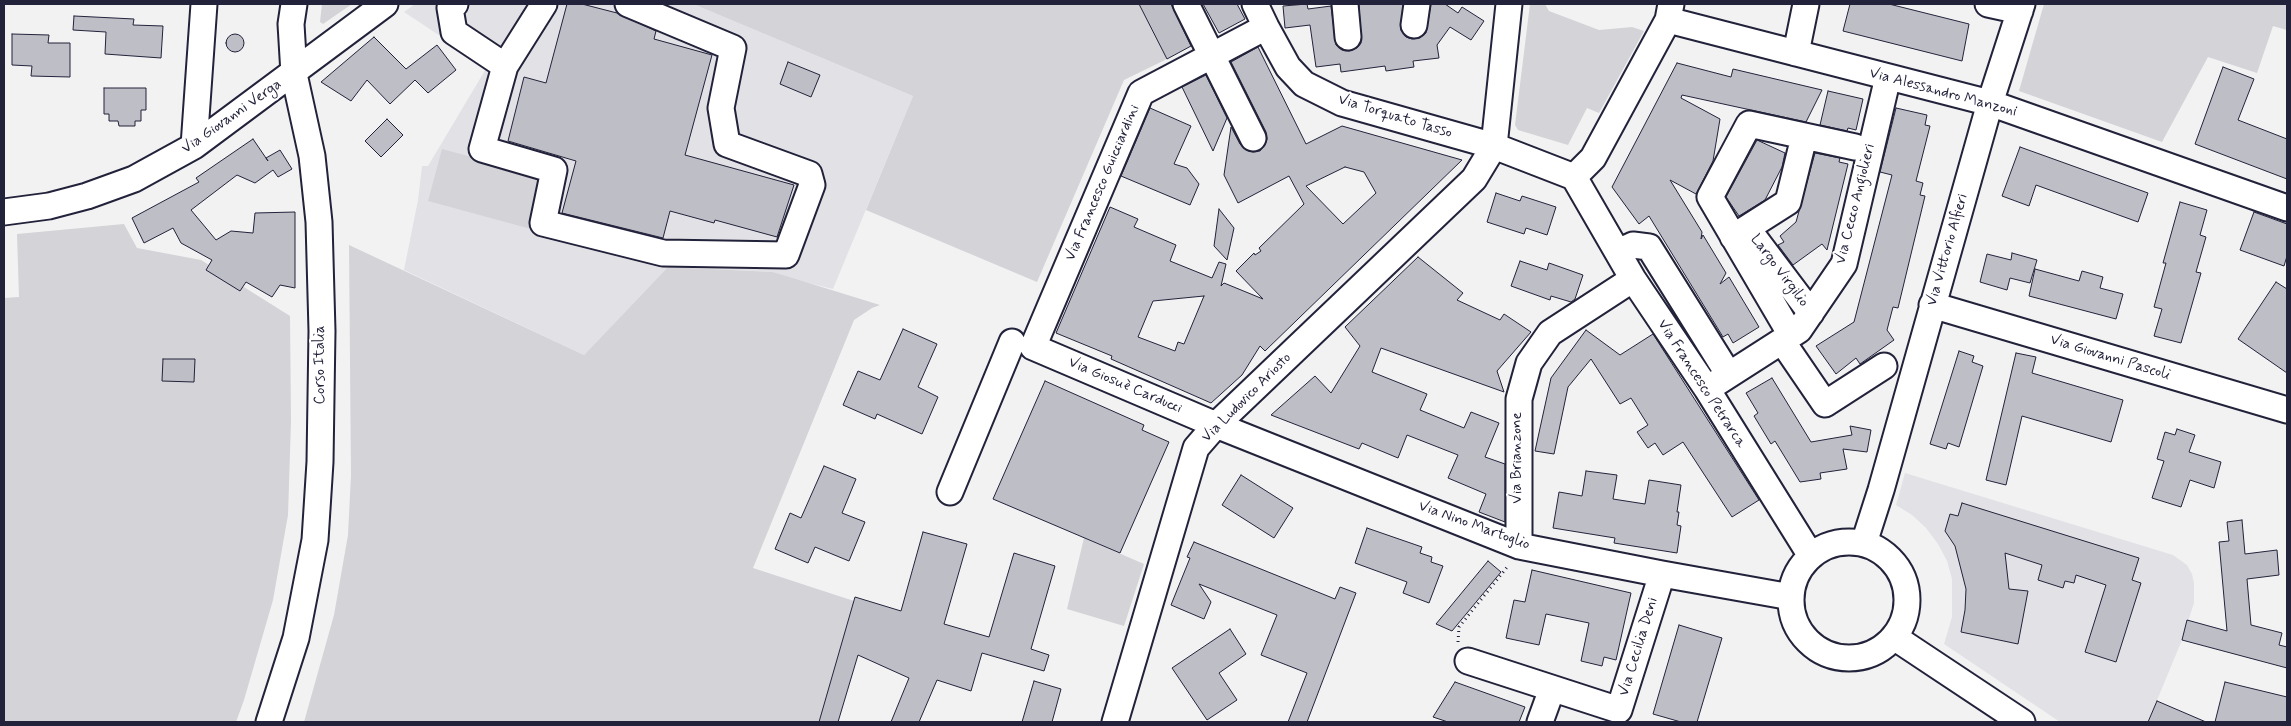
<!DOCTYPE html>
<meta charset="utf-8">
<style>
body{margin:0}
#map{position:relative;width:2291px;height:726px;overflow:hidden;background:#f2f2f3;font-family:Mynerve,sans-serif}
canvas{display:block}
.frame{position:absolute;inset:0;border:5px solid #22223b;pointer-events:none}
</style>
<div id="map">
<canvas width="2291" height="726"></canvas>
<div class="frame"></div>
</div>
<script>
const c = document.querySelector('canvas').getContext('2d');
c.lineJoin = 'round';
function paint(path, color) { c.fillStyle = color; c.fill(path, 'evenodd'); }
const shape = rows => new Path2D(rows.map(r => 'M' + r).join(''));
function stroke(path, color, width, dash) { c.strokeStyle = color; c.lineWidth = width; c.lineCap = dash ? 'butt' : 'round'; c.setLineDash(dash || []); c.stroke(path); }
function write(font, color, halo, rows, align = 'center') {
  c.font = font + ' Mynerve,sans-serif'; c.lineWidth = 4; c.setLineDash([]); c.textBaseline = 'middle'; c.strokeStyle = halo; c.fillStyle = color; for (const [text, x, y, turn = 0] of rows) {
    c.save(); c.translate(x, y); c.rotate((+turn || 0) * Math.PI / 180); c.textAlign = isNaN(turn) ? turn : align; if (halo) c.strokeText(text, 0, 0); c.fillText(text, 0, 0); c.restore();
  }
}
const built = shape([
 [415,4,693,4,913,96,833,289,796,280,773,272,668,267,584,355,404,270,418,200,422,166,428,166,487,67,404,12],
 [1905,473,2173,555,2187,565,2192,574,2194,583,2194,603,2182,640,2148,722,2060,722,1944,644,1952,617,1952,579,1947,561,1938,544,1926,528,1912,515,1896,505]
]);
const green = shape([
 [322,4,352,4,323,24,320,22],
 [693,4,1139,4,1167,59,1124,80,1037,282,866,210,913,96],
 [1530,4,1545,4,1549,11,1599,30,1632,27,1644,31,1599,113,1587,108,1568,145,1518,130,1515,125],
 [2044,4,2287,4,2287,30,2273,26,2257,73,2208,57,2162,142,2019,91],
 [442,149,546,177,531,229,428,201],
 [124,224,137,248,201,260,290,316,291,421,288,515,273,600,244,700,236,722,4,722,4,298,19,297,17,234],
 [349,245,584,355,668,267,773,272,880,305,872,308,854,320,753,568,854,601,819,722,304,722,334,615,348,535,351,475],
 [1084,538,1144,564,1124,626,1067,609]
]);
const building = shape([
 [567,4,582,4,617,13,656,31,654,39,712,55,685,155,794,185,777,237,715,220,714,223,670,211,663,238,562,213,576,161,508,141,524,77,546,83,567,4],
 [1139,4,1171,4,1191,46,1167,59,1139,4],
 [1203,4,1237,4,1245,19,1219,33,1203,4],
 [1307,4,1308,9,1331,6,1336,45,1342,50,1349,51,1357,48,1361,43,1359,4,1403,4,1401,30,1406,37,1412,39,1420,38,1426,33,1431,4,1445,4,1458,13,1462,7,1484,21,1471,40,1450,27,1437,45,1439,58,1413,61,1414,67,1386,71,1385,66,1341,72,1340,64,1316,67,1310,25,1285,28,1283,6,1307,4],
 [1850,4,1889,4,1969,24,1962,61,1843,31,1850,4],
 [74,16,134,19,133,25,163,26,161,58,105,54,106,32,73,30,74,16],
 '226 43a9 9 0 1 1 18 0a9 9 0 1 1-18 0Z',
 [12,34,49,35,48,43,70,43,70,77,31,76,32,66,12,65,12,34],
 [374,37,406,69,437,45,456,70,428,93,415,80,390,104,367,80,351,101,321,82,374,37],
 [1258,47,1306,144,1342,126,1462,160,1265,351,1260,346,1242,375,1211,403,1111,359,1112,356,1056,333,1110,207,1138,219,1134,227,1176,245,1170,261,1212,278,1219,262,1226,264,1221,286,1224,283,1263,299,1236,271,1254,253,1255,255,1261,251,1259,248,1304,204,1289,176,1238,203,1224,175,1231,127,1240,144,1246,150,1253,152,1260,151,1265,145,1267,139,1266,132,1231,62,1258,47],
 [1345,167,1364,172,1376,193,1343,224,1306,186,1345,167],
 [1204,296,1184,344,1178,342,1175,351,1138,337,1153,301,1204,296],
 [788,62,820,75,811,97,780,84,788,62],
 [1677,63,1731,77,1733,69,1822,90,1806,122,1682,95,1681,98,1720,119,1713,161,1696,194,1670,180,1702,232,1701,239,1703,235,1726,273,1720,284,1729,277,1759,327,1733,343,1728,334,1723,337,1649,216,1639,224,1612,187,1677,63],
 [2223,67,2254,79,2238,120,2287,139,2287,179,2195,144,2223,67],
 [1206,75,1227,118,1213,151,1182,87,1206,75],
 [104,88,146,88,146,110,141,110,141,121,135,121,135,126,119,126,118,121,109,121,109,114,104,114,104,88],
 [1828,91,1863,99,1856,130,1848,128,1847,131,1820,125,1828,91],
 [1150,108,1191,126,1174,164,1187,168,1199,184,1190,205,1121,176,1150,108],
 [1896,108,1927,115,1925,125,1930,126,1916,181,1923,183,1920,195,1925,196,1898,308,1893,307,1887,330,1894,340,1860,364,1856,358,1836,374,1816,346,1854,322,1892,175,1880,172,1896,108],
 [387,119,403,135,381,157,365,141,387,119],
 [253,139,268,161,266,158,280,150,292,169,278,177,273,170,255,183,237,175,191,210,216,240,231,231,253,233,255,213,295,212,295,288,280,285,272,297,246,282,240,291,206,270,212,260,181,243,173,228,144,243,132,218,199,182,196,178,253,139],
 [1757,140,1785,153,1782,167,1765,200,1739,216,1726,197,1757,140],
 [2020,147,2148,193,2138,222,2036,185,2029,206,2002,196,2020,147],
 [1815,153,1840,158,1839,162,1848,164,1827,250,1822,244,1793,265,1778,245,1784,242,1780,236,1796,222,1815,153],
 [1496,193,1520,201,1522,196,1556,207,1547,235,1526,228,1524,234,1487,222,1496,193],
 [2180,202,2207,210,2200,235,2206,237,2196,272,2201,273,2181,343,2154,336,2162,309,2154,307,2166,263,2163,263,2180,202],
 [1219,209,1234,228,1227,260,1214,246,1219,209],
 [2254,212,2287,224,2287,256,2284,266,2240,250,2254,212],
 [2012,253,2037,260,2030,283,2010,278,2007,290,1980,282,1987,254,2011,260,2012,253],
 [1418,257,1463,293,1457,300,1500,320,1504,314,1531,332,1497,371,1504,392,1381,348,1372,372,1427,394,1420,410,1464,428,1471,412,1499,423,1485,457,1505,464,1505,522,1479,512,1486,494,1448,478,1458,455,1407,435,1398,458,1362,443,1359,449,1271,415,1315,376,1331,393,1360,346,1345,327,1418,257],
 [1520,261,1547,270,1549,263,1583,275,1575,299,1571,302,1551,296,1550,300,1511,286,1520,261],
 [2035,269,2079,281,2082,271,2103,277,2100,288,2123,294,2116,319,2029,296,2035,269],
 [2276,282,2287,289,2287,373,2238,339,2276,282],
 [903,329,937,344,918,387,938,397,922,434,877,414,875,419,843,405,858,371,880,380,903,329],
 [1586,330,1620,355,1653,334,1759,500,1732,517,1683,442,1663,455,1655,443,1648,448,1637,432,1648,425,1631,398,1620,404,1591,359,1568,387,1554,454,1535,451,1551,378,1586,330],
 [1959,351,1974,356,1972,362,1983,366,1959,447,1948,443,1946,449,1930,444,1959,351],
 [2016,353,2036,357,2032,373,2123,400,2111,442,2022,416,2006,485,1986,480,2016,353],
 [163,359,195,359,194,382,162,381,163,359],
 [1772,378,1811,442,1852,435,1850,426,1871,430,1867,452,1843,449,1847,469,1820,473,1821,479,1800,482,1775,441,1771,444,1754,416,1758,413,1746,393,1772,378],
 [1045,381,1144,425,1142,430,1169,442,1120,553,993,499,1045,381],
 [2177,429,2195,435,2189,452,2221,462,2214,488,2190,480,2181,507,2152,498,2164,461,2157,459,2165,432,2175,435,2177,429],
 [824,466,856,479,842,513,865,522,849,561,815,547,808,563,775,549,790,513,801,518,824,466],
 [1586,471,1617,475,1613,499,1645,504,1649,480,1681,485,1677,512,1679,512,1677,525,1681,526,1677,553,1614,543,1615,538,1553,528,1559,492,1582,496,1586,471],
 [1241,475,1293,508,1274,538,1222,505,1241,475],
 [1962,503,2139,558,2132,580,2141,583,2116,662,2085,652,2106,585,2076,575,2074,583,2065,581,2063,588,2038,580,2042,565,2005,553,2009,589,2028,591,2018,644,1961,632,1965,610,1966,589,1955,546,1945,531,1950,514,1958,516,1962,503],
 [2242,520,2245,554,2277,550,2279,575,2247,579,2251,625,2282,633,2279,645,2287,647,2287,668,2182,640,2187,620,2227,631,2219,542,2229,541,2227,522,2242,520],
 [1367,528,1422,547,1420,553,1432,557,1431,562,1443,566,1429,603,1403,593,1407,582,1355,563,1367,528],
 [923,532,967,544,944,624,989,637,1014,553,1055,566,1031,649,1049,655,1044,671,982,653,971,691,937,680,919,722,891,722,909,678,858,655,838,722,819,722,855,597,901,611,923,532],
 [1194,542,1335,599,1340,587,1356,593,1307,722,1288,722,1307,673,1261,655,1277,615,1199,584,1211,602,1204,619,1171,605,1190,558,1187,557,1194,542],
 [1488,561,1501,572,1452,631,1436,624,1488,561],
 [1532,570,1631,593,1616,660,1604,657,1602,666,1581,661,1589,623,1546,614,1539,645,1506,638,1514,600,1525,602,1532,570],
 [1679,625,1722,638,1697,722,1681,722,1653,714,1679,625],
 [1230,629,1246,654,1219,673,1237,700,1207,720,1172,668,1230,629],
 [1034,681,1061,689,1052,722,1022,722,1034,681],
 [1455,682,1525,707,1519,722,1448,722,1433,717,1455,682],
 [2225,682,2287,697,2287,722,2215,722,2225,682],
 [2157,701,2206,722,2148,722,2157,701]
]);
const path = shape([
 [1458,642,1459,627,1508,566]
]);
const minor = shape([
 [455,4,450,8,454,32,505,66,482,149,554,170,543,223,663,253,786,255,812,185,809,174,727,144,721,108,733,48,628,4],
 [1186,4,1253,138],
 [1255,4,1266,27,1288,67,1304,84,1342,103,1494,146,1574,177,1593,158,1668,20,1671,4],
 [1345,4,1348,37],
 [1988,4,2020,11],
 [1668,20,1990,103,2287,208],
 [1414,25,1417,4],
 [1266,27,1141,93,1033,347,1216,425,1519,546,1662,574,1791,597],
 [1796,53,1806,4],
 [505,66,544,4],
 [194,146,204,4],
 [1574,177,1633,279,1707,389,1811,556],
 [4,212,49,206,87,196,134,179,194,146,385,4],
 [1747,228,1811,313],
 [1733,237,1788,202,1804,137],
 [1618,252,1633,245,1649,247,1729,375],
 [1932,305,2287,410],
 [1791,335,1710,197,1749,124,1855,147],
 [1782,341,1825,404,1884,366],
 [1707,389,1799,330,1844,264,1888,77],
 [950,492,1012,342],
 '1791 600a58 58 0 1 1 116 0a58 58 0 1 1-116 0Z',
 [1864,543,1881,490,1990,103,2022,4],
 [1519,546,1519,399,1529,363,1550,333,1633,279],
 [1894,637,2022,722],
 [1468,661,1619,710,1662,574],
 [269,722,296,638,315,540,320,462,322,331,319,222,312,156,294,74,291,24,294,4],
 [1115,722,1196,448,1216,425,1474,179,1494,146,1509,4],
 [1540,722,1552,689]
]);
const streetNames = [
 ["Via Alessandro Manzoni",1943,93,15],
 ["Via Giovanni Verga",232,117,-35],
 ["Via Torquato Tasso",1395,117,17],
 ["Via Francesco Guicciardini",1103,183,-67],
 ["Via Cecco Angiolieri",1856,204,-76],
 ["Via Vittorio Alfieri",1948,250,-74],
 ["Largo Virgilio",1779,271,53],
 ["Via Giovanni Pascoli",2110,358,17],
 ["Corso Italia",321,365,-90],
 ["Via Francesco Petrarca",1701,384,57],
 ["Via Giosuè Carducci",1125,386,23],
 ["Via Ludovico Ariosto",1247,398,-45],
 ["Via Brianzone",1518,458,-90],
 ["Via Nino Martoglio",1474,526,20],
 ["Via Cecilia Deni",1639,647,-73]
];
paint(built, '#e2e2e6');
paint(green, '#d3d3d8');
paint(building, '#bebec6');
stroke(building, '#22223b', 1);
stroke(minor, '#22223b', 29);
stroke(path, '#22223b', 3, [1, 4]);
stroke(minor, '#fff', 25);
write('15px', '#22223b', '#fff', streetNames);
</script>
